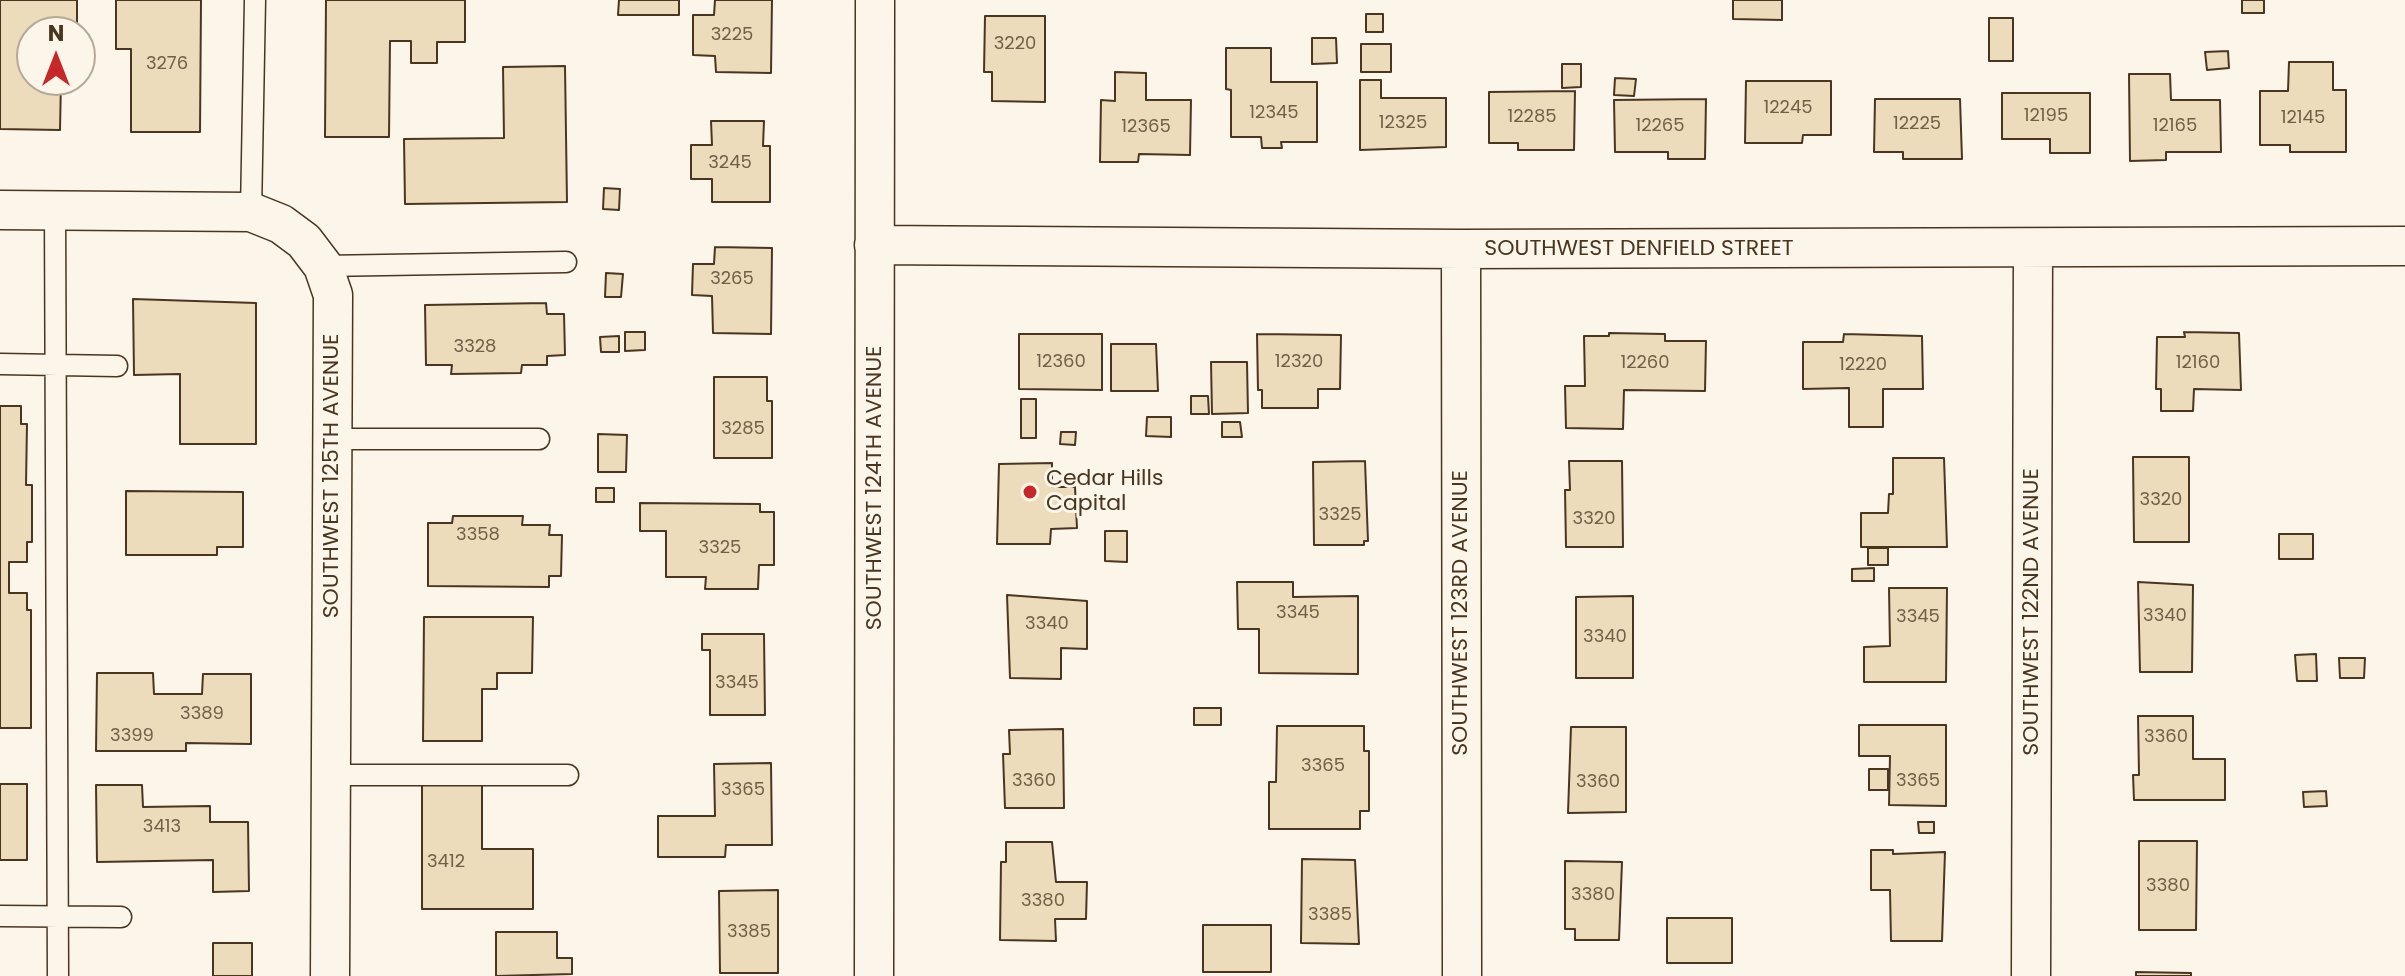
<!DOCTYPE html>
<style>
body{margin:0}
#map{position:relative;width:2405px;height:976px;overflow:hidden;background:#fbf6e9;font-family:Poppins,sans-serif}
canvas{display:block}
.north{position:absolute;left:16px;top:16px;width:80px;height:80px;box-sizing:border-box;background:#fbf6e9;border:2px solid #b4a999;border-radius:50%;rotate:0deg;font-size:22px;font-weight:700;line-height:32px;text-align:center;color:#4a3520}
.north::after{content:'';display:block;margin:auto;width:28px;height:36px;background:#c62828;clip-path:polygon(50% 0,100% 100%,50% 72%,0 100%)}
</style>
<div id="map">
<canvas width="2405" height="976"></canvas>
<div class="north">N</div>
</div>
<script>
const c = document.querySelector('canvas').getContext('2d');
c.lineJoin = 'round';
function paint(path, color) { c.fillStyle = color; c.fill(path, 'evenodd'); }
const shape = rows => new Path2D(rows.map(r => 'M' + r).join(''));
function stroke(path, color, width, dash) { c.strokeStyle = color; c.lineWidth = width; c.lineCap = dash ? 'butt' : 'round'; c.setLineDash(dash || []); c.stroke(path); }
function write(font, color, halo, rows, align = 'center') {
  c.font = font + ' Poppins,sans-serif'; c.lineWidth = 6; c.setLineDash([]); c.textBaseline = 'middle'; c.strokeStyle = halo; c.fillStyle = color; for (const [text, x, y, turn = 0] of rows) {
    c.save(); c.translate(x, y); c.rotate((+turn || 0) * Math.PI / 180); c.textAlign = isNaN(turn) ? turn : align; if (halo) c.strokeText(text, 0, 0); c.fillText(text, 0, 0); c.restore();
  }
}
const building = shape([
 [0,0,77,0,77,32,32,32,32,80,61,80,60,130,0,129,0,0],
 [116,0,201,0,200,132,131,132,131,49,116,49,116,0],
 [326,0,465,0,465,42,437,42,437,63,411,63,411,41,390,41,389,137,325,137,326,0],
 [619,0,679,0,679,15,618,15,619,0],
 [715,0,772,0,771,73,716,72,715,56,693,55,693,15,714,15,715,0],
 [1733,0,1782,0,1782,20,1733,19,1733,0],
 [2242,0,2264,0,2264,13,2242,13,2242,0],
 [1366,14,1383,14,1383,32,1366,32,1366,14],
 [985,16,1045,16,1045,102,992,101,992,72,984,72,985,16],
 [1989,18,2013,18,2013,61,1989,61,1989,18],
 [1312,38,1336,38,1337,63,1312,64,1312,38],
 [1361,44,1391,44,1391,72,1361,72,1361,44],
 [1226,48,1271,48,1271,82,1317,82,1317,142,1281,142,1282,148,1262,148,1261,137,1231,137,1231,90,1226,89,1226,48],
 [2228,51,2229,68,2207,70,2205,52,2228,51],
 [2289,62,2333,62,2333,90,2346,90,2346,152,2290,152,2290,145,2260,145,2260,91,2288,91,2289,62],
 [1562,64,1581,64,1581,87,1562,88,1562,64],
 [565,66,567,202,405,204,404,139,504,138,503,67,565,66],
 [1115,72,1146,73,1146,100,1191,100,1190,155,1139,154,1138,162,1100,162,1101,100,1115,101,1115,72],
 [2129,74,2170,74,2171,100,2220,100,2221,152,2166,152,2166,160,2130,161,2129,74],
 [1615,78,1636,79,1634,96,1614,95,1615,78],
 [1360,80,1381,80,1381,98,1446,98,1446,147,1360,150,1360,80],
 [1746,81,1831,81,1831,135,1803,135,1802,143,1745,143,1746,81],
 [1575,91,1574,150,1518,150,1518,143,1489,143,1489,92,1575,91],
 [2002,93,2090,93,2090,153,2050,153,2050,139,2002,139,2002,93],
 [1706,99,1705,159,1668,159,1668,152,1615,152,1614,100,1706,99],
 [1875,99,1960,99,1962,159,1903,159,1903,152,1874,152,1875,99],
 [711,121,764,121,763,146,770,146,770,202,712,202,712,179,691,179,691,145,712,145,711,121],
 [604,188,620,189,619,210,603,209,604,188],
 [715,247,772,248,771,334,713,333,712,296,692,295,693,264,714,264,715,247],
 [606,273,623,274,621,297,605,297,606,273],
 [133,299,256,303,256,444,180,444,180,374,134,375,133,299],
 [546,303,547,314,564,314,565,355,547,356,547,365,522,365,521,373,451,374,452,365,426,365,425,305,546,303],
 [625,332,645,332,645,350,625,351,625,332],
 [2184,332,2239,333,2241,390,2194,389,2193,411,2161,411,2161,389,2156,389,2157,337,2185,337,2184,332],
 [1609,333,1665,334,1665,341,1706,341,1705,391,1624,390,1623,429,1566,428,1565,386,1585,386,1584,336,1609,336,1609,333],
 [1019,334,1102,334,1102,390,1019,389,1019,334],
 [1257,334,1341,335,1340,389,1318,389,1318,408,1262,408,1262,390,1258,390,1257,334],
 [1844,334,1922,336,1923,389,1883,389,1883,427,1849,427,1849,388,1803,389,1803,342,1843,342,1844,334],
 [619,336,619,352,601,352,600,337,619,336],
 [1111,344,1156,344,1158,391,1111,391,1111,344],
 [1211,362,1247,362,1248,413,1212,414,1211,362],
 [714,377,767,377,767,401,772,401,772,458,714,458,714,377],
 [1191,396,1208,396,1209,414,1191,414,1191,396],
 [1021,399,1036,399,1036,438,1021,438,1021,399],
 [0,406,21,406,21,424,27,424,26,485,32,485,32,542,27,542,27,562,9,562,9,593,27,593,27,610,31,610,31,728,0,728,0,406],
 [1147,417,1171,417,1171,437,1146,436,1147,417],
 [1222,422,1240,422,1242,437,1222,437,1222,422],
 [1061,432,1076,432,1075,445,1060,444,1061,432],
 [598,434,627,435,626,472,598,472,598,434],
 [2133,457,2189,457,2189,542,2134,542,2133,457],
 [1893,458,1944,458,1947,547,1861,547,1861,513,1888,513,1889,494,1893,494,1893,458],
 [1365,461,1368,541,1364,541,1364,545,1314,545,1313,462,1365,461],
 [1569,461,1622,461,1623,547,1566,547,1565,490,1570,490,1569,461],
 [1052,463,1052,487,1075,487,1077,528,1051,529,1050,544,997,544,999,464,1052,463],
 [596,488,614,488,614,502,596,502,596,488],
 [126,491,243,492,243,547,217,547,217,555,126,555,126,491],
 [640,503,760,504,760,512,774,512,774,565,759,565,758,589,705,589,706,577,666,577,666,531,640,531,640,503],
 [453,516,523,516,522,525,550,525,549,535,562,535,561,576,549,576,549,587,428,586,428,523,452,523,453,516],
 [1105,531,1127,531,1127,562,1105,561,1105,531],
 [2279,534,2313,534,2313,559,2279,559,2279,534],
 [1868,548,1888,548,1888,565,1868,565,1868,548],
 [1874,568,1874,581,1852,581,1852,569,1874,568],
 [1237,582,1293,582,1293,597,1358,596,1358,674,1259,673,1259,629,1238,629,1237,582],
 [2138,582,2193,585,2192,672,2140,672,2138,582],
 [1889,588,1947,588,1946,682,1864,682,1864,647,1890,646,1889,588],
 [1007,595,1087,601,1087,649,1061,648,1061,679,1010,678,1007,595],
 [1633,596,1633,678,1576,678,1576,597,1633,596],
 [424,617,533,617,532,673,497,673,497,689,482,689,482,741,423,741,424,617],
 [702,634,764,634,765,715,710,715,710,650,702,650,702,634],
 [2316,654,2317,681,2297,681,2295,655,2316,654],
 [2339,658,2365,658,2364,678,2340,678,2339,658],
 [97,673,153,673,154,694,202,694,203,674,251,674,251,744,186,743,186,751,96,751,97,673],
 [1194,708,1221,708,1221,725,1194,725,1194,708],
 [2138,716,2193,716,2193,759,2225,759,2225,800,2134,800,2133,775,2139,775,2138,716],
 [1859,725,1946,725,1946,806,1889,805,1890,756,1859,756,1859,725],
 [1277,726,1364,726,1364,751,1369,751,1369,811,1360,811,1360,829,1269,829,1269,782,1276,782,1277,726],
 [1571,727,1626,727,1626,812,1568,813,1571,727],
 [1063,729,1064,808,1005,808,1003,754,1010,754,1009,730,1063,729],
 [771,763,772,845,726,845,725,857,658,857,658,816,715,816,714,764,771,763],
 [1869,769,1888,769,1888,790,1869,790,1869,769],
 [0,784,27,784,27,860,0,860,0,784],
 [96,785,142,785,143,807,210,806,210,822,248,822,249,891,213,892,213,860,97,862,96,785],
 [422,785,482,785,482,849,533,849,533,909,422,909,422,785],
 [2326,791,2327,806,2304,807,2303,792,2326,791],
 [1918,822,1934,822,1934,833,1919,833,1918,822],
 [2139,841,2197,841,2196,930,2139,930,2139,841],
 [1006,842,1052,842,1056,882,1087,882,1086,919,1055,919,1056,941,1000,940,1001,862,1006,862,1006,842],
 [1871,850,1893,850,1893,854,1945,852,1942,941,1891,941,1890,890,1871,890,1871,850],
 [1302,859,1355,860,1359,944,1301,943,1302,859],
 [1565,861,1622,862,1619,940,1575,940,1575,929,1565,929,1565,861],
 [778,890,778,973,720,973,719,891,778,890],
 [1667,918,1732,918,1732,963,1667,963,1667,918],
 [1203,925,1271,925,1271,972,1203,972,1203,925],
 [496,932,557,932,557,958,572,958,572,974,496,976,496,932],
 [213,943,252,943,252,976,213,976,213,943],
 [2136,972,2191,973,2191,976,2136,976,2136,972]
]);
const lane = shape([
 [55,211,58,976],
 [251,212,255,0],
 [323,266,566,262],
 [0,364,117,366],
 [332,439,539,439],
 [331,775,568,775],
 [0,916,121,917]
]);
const street = shape([
 [0,210,251,212,281,224,304,241,323,266,333,295,330,976],
 [874,245,1461,249,2405,246],
 [1461,249,1462,976],
 [874,976,875,0],
 [2031,976,2033,248]
]);
const markers = [
 [1030,492,8,"#c62828"]
];
const numberNames = [
 ["3225",732,35],
 ["3220",1015,44],
 ["3276",167,64],
 ["12245",1788,108],
 ["12345",1274,113],
 ["12195",2046,116],
 ["12285",1532,117],
 ["12145",2303,118],
 ["12325",1403,123],
 ["12225",1917,124],
 ["12265",1660,126],
 ["12165",2175,126],
 ["12365",1146,127],
 ["3245",730,163],
 ["3265",732,279],
 ["3328",475,347],
 ["12360",1061,362],
 ["12320",1299,362],
 ["12260",1645,363],
 ["12160",2198,363],
 ["12220",1863,365],
 ["3285",743,429],
 ["3320",2161,500],
 ["3325",1340,515],
 ["3320",1594,519],
 ["3358",478,535],
 ["3325",720,548],
 ["3345",1298,613],
 ["3340",2165,616],
 ["3345",1918,617],
 ["3340",1047,624],
 ["3340",1605,637],
 ["3345",737,683],
 ["3389",202,714],
 ["3399",132,736],
 ["3360",2166,737],
 ["3365",1323,766],
 ["3360",1034,781],
 ["3365",1918,781],
 ["3360",1598,782],
 ["3365",743,790],
 ["3413",162,827],
 ["3412",446,862],
 ["3380",2168,886],
 ["3380",1593,895],
 ["3380",1043,901],
 ["3385",1330,915],
 ["3385",749,932]
];
const streetNames = [
 ["SOUTHWEST DENFIELD STREET",1639,249],
 ["SOUTHWEST 125TH AVENUE",332,476,-90],
 ["SOUTHWEST 124TH AVENUE",875,488,-90],
 ["SOUTHWEST 122ND AVENUE",2032,612,-90],
 ["SOUTHWEST 123RD AVENUE",1461,613,-90]
];
const poiNames = [
 ["Cedar Hills",1046,479],
 ["Capital",1046,504]
];
paint(building, '#ecdcbc');
stroke(building, '#4a3520', 2);
stroke(lane, '#4a3520', 23);
stroke(street, '#4a3520', 41);
stroke(lane, '#fbf6e9', 20);
stroke(street, '#fbf6e9', 38);
for (const [x, y, r, color] of markers) { const dot = new Path2D(); dot.arc(x, y, r, 0, 2 * Math.PI); c.fillStyle = color; c.fill(dot); stroke(dot, '#fbf6e9', 3); }
write('18px', '#725f47', null, numberNames);
write('22px', '#4a3520', '#fbf6e9', streetNames);
write('22px', '#4a3520', '#fbf6e9', poiNames, 'left');
</script>
